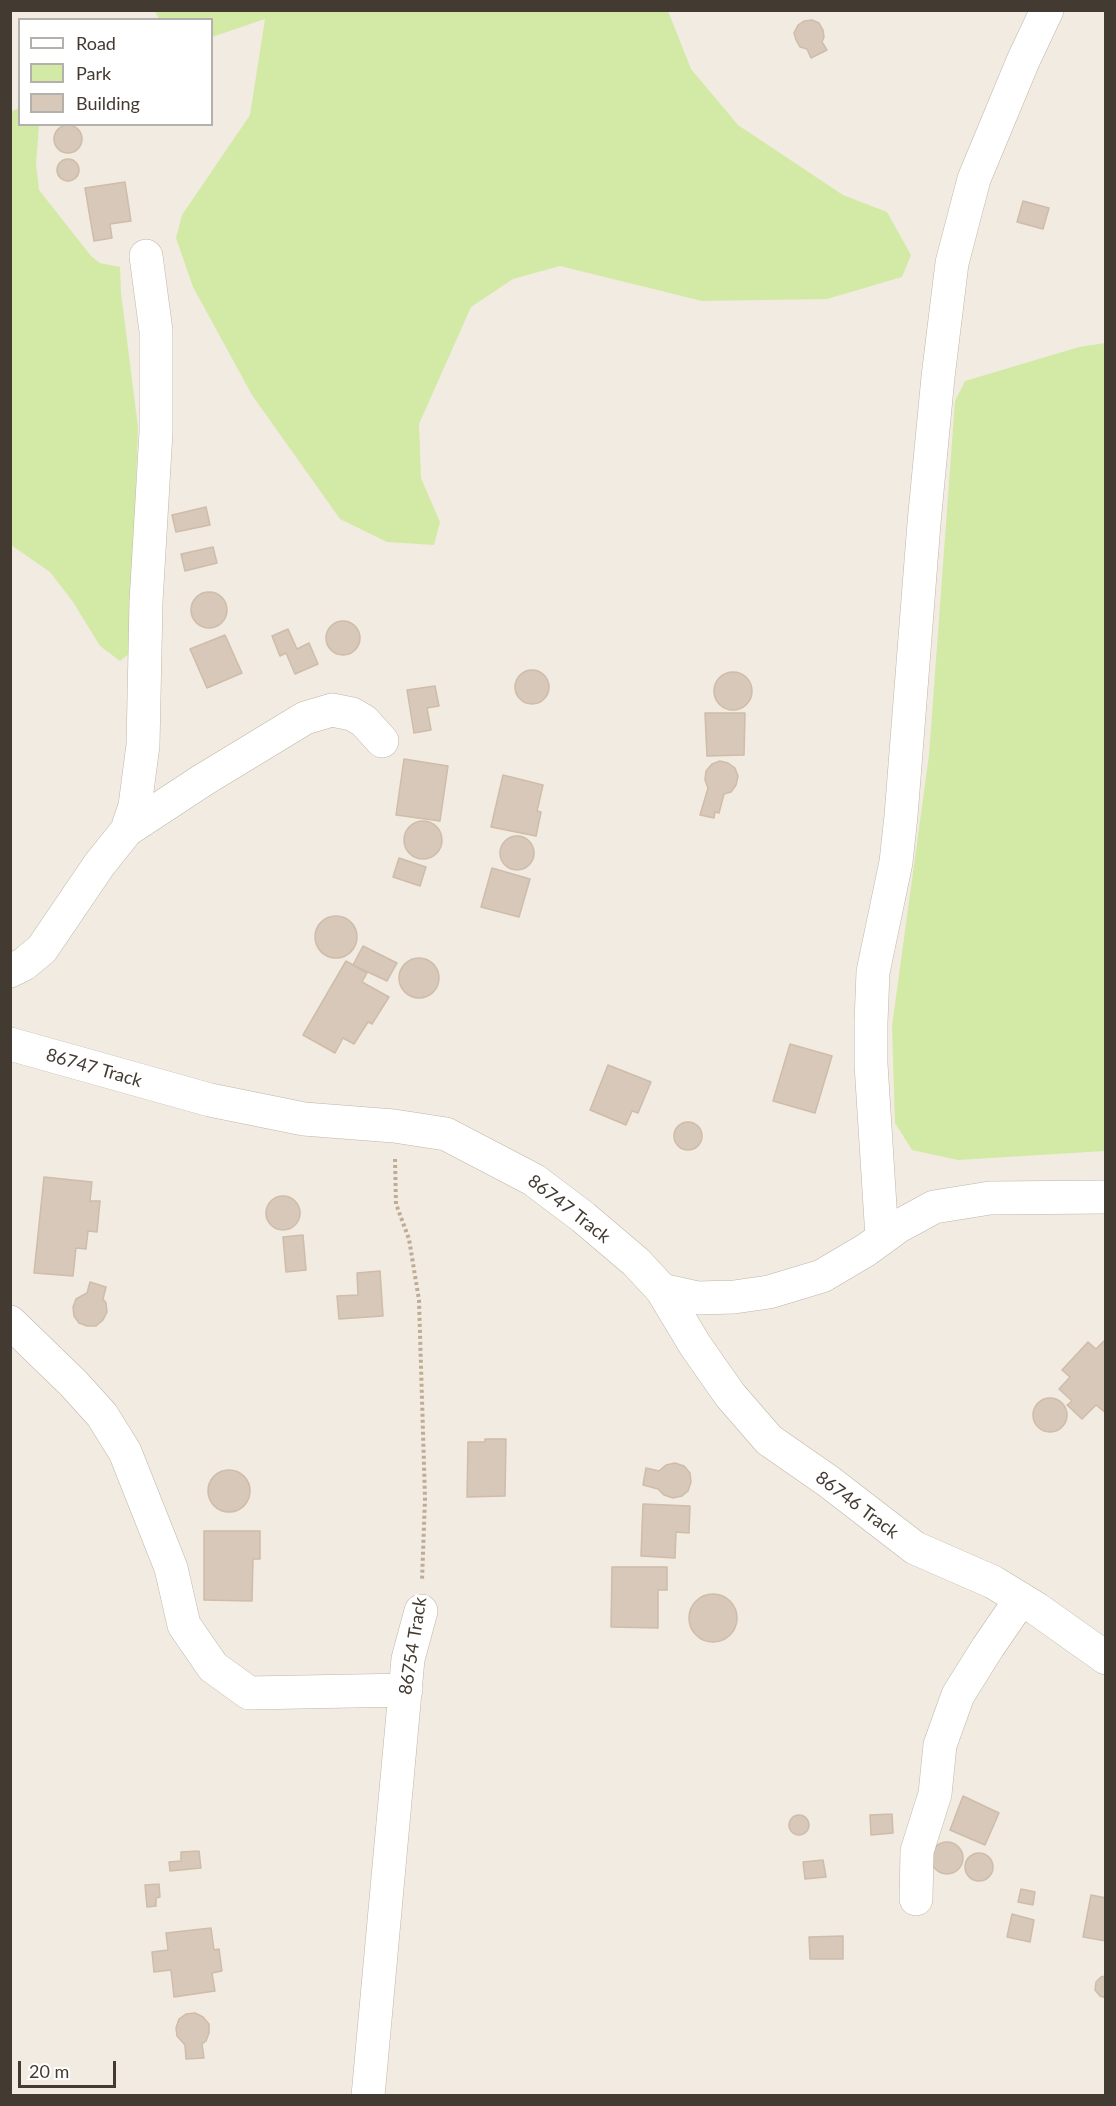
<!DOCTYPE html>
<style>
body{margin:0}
#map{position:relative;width:1116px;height:2106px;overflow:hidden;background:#f2ebe1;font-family:Lato,sans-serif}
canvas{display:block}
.frame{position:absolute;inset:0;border:12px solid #433b32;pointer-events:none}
.legend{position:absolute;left:18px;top:18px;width:195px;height:108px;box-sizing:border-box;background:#fff;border:2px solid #b4b1ad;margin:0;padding:8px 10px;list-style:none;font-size:18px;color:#433b32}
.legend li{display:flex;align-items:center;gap:12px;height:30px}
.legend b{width:30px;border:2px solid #b4b1ad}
.scale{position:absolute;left:18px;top:2061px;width:98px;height:27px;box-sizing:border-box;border:3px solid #433b32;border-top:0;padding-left:8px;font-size:18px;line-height:21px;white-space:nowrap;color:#433b32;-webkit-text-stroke:4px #fff;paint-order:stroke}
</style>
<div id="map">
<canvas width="1116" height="2106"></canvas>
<div class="frame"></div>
<ul class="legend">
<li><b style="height:8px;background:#fff"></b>Road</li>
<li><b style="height:16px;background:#d2eaa6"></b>Park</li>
<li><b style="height:16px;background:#d7c8b9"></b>Building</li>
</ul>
<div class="scale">20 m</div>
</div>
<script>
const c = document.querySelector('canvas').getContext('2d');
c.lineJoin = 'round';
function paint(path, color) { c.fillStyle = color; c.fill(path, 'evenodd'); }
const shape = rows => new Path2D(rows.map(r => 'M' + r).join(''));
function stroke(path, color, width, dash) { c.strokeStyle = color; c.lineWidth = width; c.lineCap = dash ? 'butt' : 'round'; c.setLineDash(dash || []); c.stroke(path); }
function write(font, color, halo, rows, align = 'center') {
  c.font = font + ' Lato,sans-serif'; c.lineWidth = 6; c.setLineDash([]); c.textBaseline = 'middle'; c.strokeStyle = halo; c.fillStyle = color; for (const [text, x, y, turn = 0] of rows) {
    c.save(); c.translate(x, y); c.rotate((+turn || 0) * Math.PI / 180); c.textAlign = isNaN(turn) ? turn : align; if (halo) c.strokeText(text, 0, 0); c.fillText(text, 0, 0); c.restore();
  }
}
const green = shape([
 [155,11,668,11,691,69,738,125,843,195,887,212,911,255,902,277,827,299,702,301,560,266,513,279,471,307,419,424,421,478,440,522,434,545,387,542,340,519,252,395,193,287,176,238,182,215,250,115,265,19,212,37,212,20,159,19],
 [19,108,20,124,39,125,36,164,39,190,91,256,100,263,120,267,121,293,138,427,130,653,120,661,100,646,73,602,50,572,11,545,10,112],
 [1105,343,1105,1151,958,1160,912,1150,895,1123,892,1026,929,755,955,401,965,381,1079,347]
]);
const building = shape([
 [812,20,819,23,823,30,824,37,822,42,827,50,811,58,807,49,800,47,796,40,794,33,798,25,804,21,812,20],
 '54 139a14 14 0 1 1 28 0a14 14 0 1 1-28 0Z',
 '57 170a11 11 0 1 1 22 0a11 11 0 1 1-22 0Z',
 [125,182,131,221,110,224,112,238,94,241,85,188,125,182],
 [1023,201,1049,208,1043,229,1017,222,1023,201],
 [206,507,210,525,176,532,172,515,206,507],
 [213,547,217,563,185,571,181,554,213,547],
 '191 610a18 18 0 1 1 36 0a18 18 0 1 1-36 0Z',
 '326 638a17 17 0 1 1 34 0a17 17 0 1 1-34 0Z',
 [288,629,297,649,309,643,318,664,295,674,286,653,280,656,272,636,288,629],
 [225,635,242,673,207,688,190,649,225,635],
 '515 687a17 17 0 1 1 34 0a17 17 0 1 1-34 0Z',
 '714 691a19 19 0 1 1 38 0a19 19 0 1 1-38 0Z',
 [435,686,439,706,427,708,431,730,414,733,407,690,435,686],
 [705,713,745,713,744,755,707,756,705,713],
 [404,759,448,766,440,821,396,815,404,759],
 [720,761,728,763,735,768,738,776,736,785,731,792,724,794,719,813,715,812,714,818,700,815,708,788,705,780,706,771,712,764,720,761],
 [503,775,543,785,537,811,541,812,536,836,491,827,503,775],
 '404 840a19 19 0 1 1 38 0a19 19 0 1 1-38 0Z',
 '500 853a17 17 0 1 1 34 0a17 17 0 1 1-34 0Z',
 [399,858,426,867,420,886,393,877,399,858],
 [492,868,530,879,519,917,481,907,492,868],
 '315 937a21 21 0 1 1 42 0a21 21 0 1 1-42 0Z',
 [363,946,397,963,387,981,353,965,363,946],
 '399 978a20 20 0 1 1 40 0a20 20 0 1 1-40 0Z',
 [346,961,367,973,362,982,389,997,372,1024,368,1022,354,1044,343,1038,335,1053,303,1035,346,961],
 [790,1044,832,1056,815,1113,773,1101,790,1044],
 [608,1065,651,1082,638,1113,632,1111,626,1125,590,1110,608,1065],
 '674 1136a14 14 0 1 1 28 0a14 14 0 1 1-28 0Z',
 [44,1177,92,1182,90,1201,100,1201,97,1232,88,1231,86,1249,76,1248,73,1276,34,1273,44,1177],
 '266 1213a17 17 0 1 1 34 0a17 17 0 1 1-34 0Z',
 [303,1235,306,1270,286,1272,283,1237,303,1235],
 [380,1271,383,1316,339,1319,337,1296,358,1295,357,1273,380,1271],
 [90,1282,106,1287,103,1299,106,1303,107,1312,103,1320,96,1326,87,1326,79,1323,74,1316,73,1307,76,1299,87,1293,90,1282],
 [1106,1339,1106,1413,1096,1405,1082,1419,1067,1405,1072,1401,1059,1389,1070,1377,1062,1370,1088,1342,1096,1349,1106,1339],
 '1033 1415a17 17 0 1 1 34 0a17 17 0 1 1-34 0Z',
 [485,1439,506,1439,505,1496,467,1497,468,1442,485,1442,485,1439],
 [675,1463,684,1466,690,1473,691,1482,688,1491,682,1496,673,1498,664,1495,658,1489,643,1485,646,1468,659,1471,666,1465,675,1463],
 '208 1491a21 21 0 1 1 42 0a21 21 0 1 1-42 0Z',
 [643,1504,690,1506,689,1533,676,1532,675,1558,641,1556,643,1504],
 [204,1531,260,1531,260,1559,253,1559,252,1601,204,1600,204,1531],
 [612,1567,667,1567,667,1590,658,1590,658,1628,611,1627,612,1567],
 '689 1618a24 24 0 1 1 48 0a24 24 0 1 1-48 0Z',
 [963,1796,999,1813,985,1845,950,1830,963,1796],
 [892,1814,893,1833,871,1835,870,1815,892,1814],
 '789 1825a10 10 0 1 1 20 0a10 10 0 1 1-20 0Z',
 '931 1858a16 16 0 1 1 32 0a16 16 0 1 1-32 0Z',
 [199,1851,201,1868,170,1871,169,1862,181,1861,181,1852,199,1851],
 '965 1867a14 14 0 1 1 28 0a14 14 0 1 1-28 0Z',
 [823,1860,826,1877,805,1879,803,1862,823,1860],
 [159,1884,160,1897,156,1898,156,1906,147,1907,145,1885,159,1884],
 [1021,1889,1035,1892,1033,1905,1018,1902,1021,1889],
 [1091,1895,1106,1898,1106,1941,1083,1937,1091,1895],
 [1012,1914,1034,1920,1030,1942,1007,1937,1012,1914],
 [211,1928,214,1950,219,1949,222,1971,212,1973,215,1991,174,1997,171,1970,154,1972,152,1952,168,1950,166,1933,211,1928],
 [843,1936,843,1959,810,1959,809,1937,843,1936],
 [1106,1976,1106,1998,1100,1996,1095,1990,1096,1982,1101,1977,1106,1976],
 [195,2013,203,2017,209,2024,209,2033,206,2041,202,2044,204,2058,186,2059,185,2045,177,2036,176,2028,179,2019,186,2014,195,2013]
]);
const path = shape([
 [395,1159,396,1204,409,1239,419,1300,425,1498,422,1580]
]);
const minor = shape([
 [127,830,203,780,305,718,332,710,352,714,364,721,382,741],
 [10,971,24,964,42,949,99,865,127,830,135,806,143,745,146,602,156,432,156,331,146,256],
 [10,1044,210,1100,304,1119,394,1126,446,1134,534,1180,583,1217,636,1262,662,1290,695,1345,730,1395,769,1440,828,1481,915,1548,993,1582,1037,1609,1106,1658],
 [882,1238,871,1064,871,1022,873,972,896,862,901,816,924,523,938,377,952,263,974,179,1023,61,1047,10],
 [662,1290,698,1298,734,1297,769,1292,822,1276,866,1250,899,1226,934,1207,990,1198,1106,1197],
 [10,1322,73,1383,102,1415,125,1452,171,1568,184,1625,213,1667,249,1693,406,1690],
 [916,1899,917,1851,935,1794,940,1745,958,1695,988,1647,1021,1599],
 [368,2096,408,1659,421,1611]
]);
const streetNames = [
 ["86747 Track",94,1068,16],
 ["86747 Track",569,1209,38],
 ["86746 Track",857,1505,37],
 ["86754 Track",413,1646,-81]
];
paint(green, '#d2eaa6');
paint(building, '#d7c8b9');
stroke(building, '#cfbca9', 1.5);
stroke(minor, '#c0b5a6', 34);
stroke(path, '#c0ac94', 4, [3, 3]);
stroke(minor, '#fff', 33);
write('18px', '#433b32', '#fff', streetNames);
</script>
